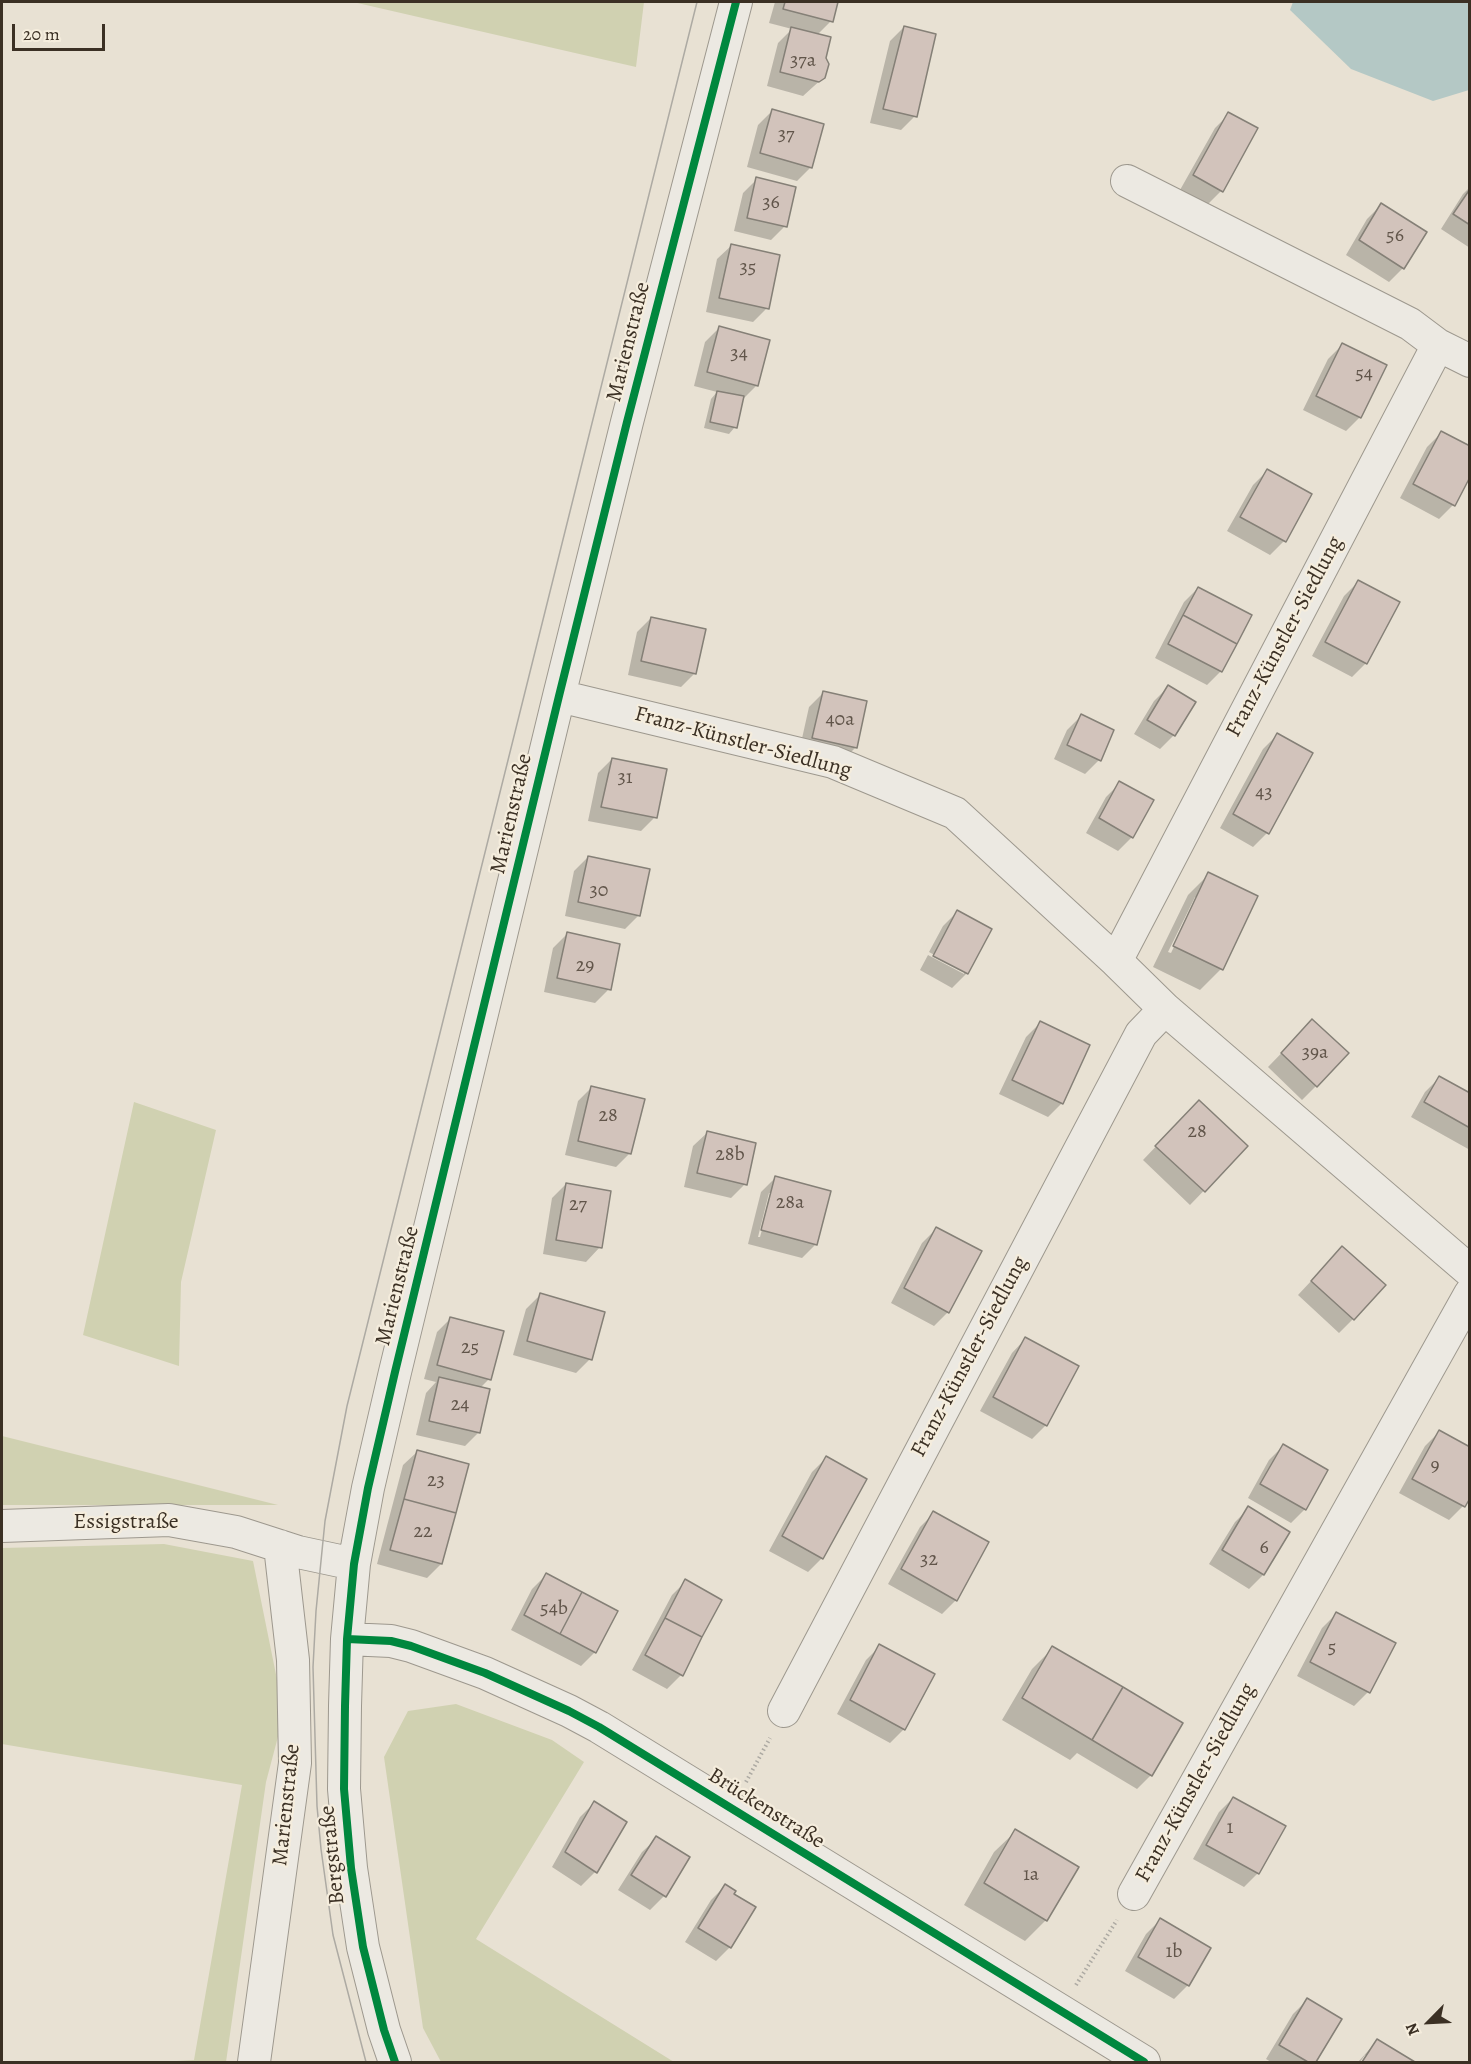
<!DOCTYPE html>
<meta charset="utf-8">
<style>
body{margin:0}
#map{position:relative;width:1471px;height:2064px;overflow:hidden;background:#e8e1d3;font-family:Alegreya,serif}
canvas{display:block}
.frame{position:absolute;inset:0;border:3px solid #3b3024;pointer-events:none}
.north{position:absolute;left:1399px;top:1992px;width:60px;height:60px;-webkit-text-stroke:4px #f5eddd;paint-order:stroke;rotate:246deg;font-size:16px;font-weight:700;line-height:24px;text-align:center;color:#3b3024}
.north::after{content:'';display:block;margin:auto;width:21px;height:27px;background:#3b3024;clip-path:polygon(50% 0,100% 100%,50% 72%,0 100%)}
.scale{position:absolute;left:12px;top:24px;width:93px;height:27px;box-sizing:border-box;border:3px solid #3b3024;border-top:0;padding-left:8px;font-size:18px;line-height:21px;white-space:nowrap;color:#3b3024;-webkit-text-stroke:4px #f5eddd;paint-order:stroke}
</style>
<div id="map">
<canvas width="1471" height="2064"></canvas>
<div class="frame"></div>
<div class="north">N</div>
<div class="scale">20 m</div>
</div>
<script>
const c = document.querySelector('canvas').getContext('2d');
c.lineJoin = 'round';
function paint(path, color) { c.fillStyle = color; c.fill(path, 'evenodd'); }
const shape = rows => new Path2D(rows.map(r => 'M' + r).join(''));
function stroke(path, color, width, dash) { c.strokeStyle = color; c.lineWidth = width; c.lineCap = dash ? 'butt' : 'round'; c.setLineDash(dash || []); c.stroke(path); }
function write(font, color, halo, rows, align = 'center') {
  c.font = font + ' Alegreya,serif'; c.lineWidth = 4.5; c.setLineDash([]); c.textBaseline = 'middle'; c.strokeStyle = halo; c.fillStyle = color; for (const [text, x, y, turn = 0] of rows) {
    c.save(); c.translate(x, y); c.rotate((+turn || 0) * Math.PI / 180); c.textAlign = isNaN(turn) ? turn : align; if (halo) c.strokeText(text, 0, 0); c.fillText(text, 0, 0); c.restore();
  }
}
const green = shape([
 [353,2,644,2,636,67],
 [134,1102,216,1130,181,1282,179,1366,83,1335],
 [2,1436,278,1505,2,1505],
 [164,1544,253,1561,284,1714,266,1782,226,2062,159,2062,194,2060,242,1785,2,1744,2,1548],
 [456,1704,552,1740,584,1762,476,1939,674,2062,441,2062,423,2028,384,1757,408,1711]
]);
const water = shape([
 [1293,2,1469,2,1469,90,1433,101,1351,69,1290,10]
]);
const shadow = shape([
 [775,2,836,2,831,21,817,35,824,58,824,77,803,96,767,86,778,43,792,29,769,23],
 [904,27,915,116,901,130,870,123,890,41],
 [772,111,811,167,797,181,747,167,758,125],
 [1229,114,1256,129,1221,191,1207,205,1180,190,1215,128],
 [757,179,785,226,771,240,734,231,743,193],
 [1470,187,1470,248,1441,229,1463,194],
 [1381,205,1403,268,1389,282,1346,255,1367,219],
 [732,245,767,308,753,322,706,312,717,259],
 [719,328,757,385,743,399,735,427,729,434,704,428,711,399,717,392,694,386,705,342],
 [1342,345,1360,417,1346,431,1303,410,1328,359],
 [1441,433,1453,505,1439,519,1400,498,1427,447],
 [1267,471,1284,541,1270,555,1227,531,1253,485],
 [1358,582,1366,663,1352,677,1312,656,1344,596],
 [1198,588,1221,671,1207,685,1155,658,1184,602],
 [651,618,695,673,681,687,628,675,637,632],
 [1168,687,1174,735,1160,749,1134,734,1154,701],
 [823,693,856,747,842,761,799,752,809,707],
 [1081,716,1099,760,1085,774,1054,759,1067,730],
 [1277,735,1267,833,1253,847,1220,828,1263,749],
 [612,759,655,817,641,831,588,821,598,773],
 [1120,783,1132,837,1118,851,1086,833,1106,797],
 [588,857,639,915,625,929,565,916,574,871],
 [1209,874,1221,969,1200,990,1153,967,1188,895],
 [1195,897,1198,897,1171,953,1168,952],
 [957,912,990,929,966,974,952,988,920,970,928,955,964,974,964,971,929,952,943,926],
 [567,934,609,989,595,1003,544,992,553,948],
 [1040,1023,1062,1103,1048,1117,999,1094,1026,1037],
 [1299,1035,1316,1086,1302,1100,1268,1067],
 [1439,1078,1470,1095,1470,1150,1411,1117,1425,1092],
 [592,1087,630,1153,616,1167,565,1155,578,1101],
 [1185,1116,1246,1147,1190,1205,1143,1160],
 [708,1132,745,1184,731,1198,684,1187,693,1146],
 [775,1178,816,1244,802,1258,748,1244,761,1192],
 [769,1193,772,1193,760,1237,758,1237],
 [566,1184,600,1247,586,1262,543,1254,552,1198],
 [936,1229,948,1312,934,1326,891,1303,922,1243],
 [1342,1248,1353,1319,1339,1333,1298,1295],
 [540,1295,590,1359,576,1373,513,1355,526,1309],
 [451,1318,489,1379,480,1388,479,1432,465,1446,416,1435,426,1393,436,1382,424,1379,437,1332],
 [1026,1338,1046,1425,1032,1439,980,1411,1012,1353],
 [1439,1432,1463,1506,1449,1520,1399,1493,1425,1446],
 [1283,1446,1305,1509,1291,1523,1248,1498,1269,1460],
 [418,1451,441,1564,427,1578,377,1564,403,1465],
 [826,1458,822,1558,808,1572,769,1551,812,1472],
 [1249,1508,1288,1533,1263,1575,1249,1589,1209,1564,1235,1522],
 [934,1513,956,1600,942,1614,888,1584,920,1527],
 [546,1575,595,1652,581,1666,511,1630,532,1589],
 [686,1581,681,1675,667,1689,632,1670,672,1595],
 [1336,1614,1394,1644,1368,1692,1354,1706,1297,1676,1322,1628],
 [880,1646,904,1729,890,1743,837,1714,866,1660],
 [1053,1648,1151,1775,1137,1789,1077,1753,1070,1760,1002,1720,1032,1669],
 [1233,1798,1258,1873,1244,1887,1193,1859,1219,1812],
 [594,1803,625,1823,595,1872,581,1886,552,1867,580,1817],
 [1016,1831,1046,1920,1025,1941,964,1905,994,1852],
 [657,1838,664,1896,650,1910,618,1890,642,1852],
 [725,1886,730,1947,716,1961,685,1942,711,1900],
 [1160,1920,1209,1948,1188,1985,1174,1999,1125,1971,1146,1934],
 [1307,2000,1340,2019,1314,2062,1271,2062,1266,2059,1293,2014],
 [1377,2041,1412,2062,1363,2062,1368,2055,1365,2055,1360,2062,1358,2062]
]);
const building = shape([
 [785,2,838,2,833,22,783,9,785,2],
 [904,26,936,34,917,117,883,109,904,26],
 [791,27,831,37,826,58,829,64,825,78,819,82,780,72,791,27],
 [772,109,824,124,812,168,760,153,772,109],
 [1228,112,1258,128,1223,192,1193,175,1228,112],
 [756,177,796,187,787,227,747,218,756,177],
 [1470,189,1470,225,1453,214,1470,189],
 [1381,203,1427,232,1404,269,1359,240,1381,203],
 [731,244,780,255,769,309,719,298,731,244],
 [719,326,770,340,758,386,707,372,719,326],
 [1342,343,1387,365,1361,418,1316,396,1342,343],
 [717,391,744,396,737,428,710,422,717,391],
 [1441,431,1470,446,1470,477,1455,506,1413,484,1441,431],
 [1267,469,1312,494,1286,542,1240,517,1267,469],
 [1358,580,1400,602,1367,664,1325,642,1358,580],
 [1198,587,1252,615,1237,644,1183,615,1198,587],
 [1183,615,1237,644,1222,672,1168,644,1183,615],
 [651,617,706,629,696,674,641,661,651,617],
 [1168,685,1196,702,1175,736,1147,720,1168,685],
 [823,691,867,701,857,748,812,738,823,691],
 [1081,714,1114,730,1101,761,1067,745,1081,714],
 [1277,733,1313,753,1269,834,1233,814,1277,733],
 [612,758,667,769,657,818,601,807,612,758],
 [1119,781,1154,800,1133,838,1099,818,1119,781],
 [588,856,650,869,640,916,578,902,588,856],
 [1208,872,1258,896,1223,970,1173,946,1208,872],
 [957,910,992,929,968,974,933,956,957,910],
 [567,932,620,944,611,990,557,978,567,932],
 [1312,1019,1349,1053,1317,1087,1281,1053,1312,1019],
 [1040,1021,1090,1045,1063,1104,1012,1080,1040,1021],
 [1439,1076,1470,1093,1470,1128,1424,1102,1439,1076],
 [591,1086,645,1099,631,1154,578,1141,591,1086],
 [1199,1100,1248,1146,1205,1192,1155,1146,1199,1100],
 [707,1131,756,1143,747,1185,697,1173,707,1131],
 [775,1176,831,1191,817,1245,761,1230,775,1176],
 [566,1183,611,1191,602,1248,556,1240,566,1183],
 [936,1227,982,1251,949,1313,904,1288,936,1227],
 [1342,1246,1386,1285,1354,1320,1311,1281,1342,1246],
 [540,1293,605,1312,592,1360,527,1341,540,1293],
 [450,1317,504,1331,491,1380,437,1365,450,1317],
 [1025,1337,1079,1366,1047,1426,993,1397,1025,1337],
 [439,1377,490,1389,480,1433,429,1421,439,1377],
 [1439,1430,1470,1447,1470,1498,1465,1507,1412,1479,1439,1430],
 [1283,1444,1328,1470,1306,1510,1260,1484,1283,1444],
 [417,1450,469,1464,456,1513,404,1499,417,1450],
 [826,1456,867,1479,823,1559,782,1536,826,1456],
 [404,1499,456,1513,442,1564,390,1550,404,1499],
 [1248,1506,1290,1532,1264,1575,1222,1550,1248,1506],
 [933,1511,989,1542,957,1601,901,1569,933,1511],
 [546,1573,582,1592,560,1634,524,1615,546,1573],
 [685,1579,722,1600,702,1637,665,1618,685,1579],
 [582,1592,618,1611,596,1653,560,1634,582,1592],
 [1336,1612,1396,1643,1370,1693,1310,1662,1336,1612],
 [665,1618,702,1637,683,1676,645,1655,665,1618],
 [879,1644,935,1674,905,1730,850,1700,879,1644],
 [1052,1646,1123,1687,1092,1740,1022,1698,1052,1646],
 [1123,1687,1183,1723,1152,1776,1092,1740,1123,1687],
 [1233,1797,1286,1826,1259,1874,1206,1845,1233,1797],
 [594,1801,627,1822,597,1873,565,1852,594,1801],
 [1015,1829,1079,1867,1047,1921,984,1883,1015,1829],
 [656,1836,690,1857,666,1897,631,1875,656,1836],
 [725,1884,736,1891,734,1894,756,1907,731,1948,698,1928,725,1884],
 [1160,1918,1211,1948,1189,1986,1138,1957,1160,1918],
 [1307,1998,1342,2019,1316,2062,1308,2062,1279,2045,1307,1998],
 [1377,2039,1415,2062,1362,2062,1377,2039]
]);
const path = shape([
 [746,1782,770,1738],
 [1076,1985,1117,1920]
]);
const minor = shape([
 [1127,181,1410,324,1438,345,1470,361],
 [559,696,833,762,955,813,1116,961,1165,1009,1470,1271],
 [1116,961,1438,345],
 [2,1526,169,1520,236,1532,298,1552,354,1564],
 [347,1639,391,1641,411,1646,485,1673,569,1711,599,1727,1144,2062],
 [784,1711,1141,1034,1165,1009],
 [1134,1894,1470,1294],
 [254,2062,295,1763,293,1660,280,1546],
 [395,2062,384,2030,363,1947,351,1868,344,1789,345,1706,347,1639,354,1564,368,1488,395,1372,559,696,627,422,736,2]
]);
const tram = shape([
 [366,2062,333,1935,321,1849,317,1806,313,1667,316,1611,325,1521,347,1406,697,2]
]);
const cycleway = shape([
 [347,1639,391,1641,411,1646,485,1673,569,1711,599,1727,1144,2062],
 [395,2062,384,2030,363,1947,351,1868,344,1789,345,1706,347,1639,354,1564,368,1488,395,1372,559,696,627,422,736,2]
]);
const numberNames = [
 ["37a",803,61],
 ["37",786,135],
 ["36",771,203],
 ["56",1395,236],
 ["35",748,268],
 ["34",739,354],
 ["54",1364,374],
 ["40a",840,720],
 ["31",625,778],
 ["43",1264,793],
 ["30",599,891],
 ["29",585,966],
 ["39a",1315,1053],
 ["28",608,1116],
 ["28",1197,1132],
 ["28b",730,1155],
 ["28a",790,1203],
 ["27",578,1205],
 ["25",470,1348],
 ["24",460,1405],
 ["9",1435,1466],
 ["23",436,1481],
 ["22",423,1532],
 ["6",1264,1548],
 ["32",929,1560],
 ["54b",554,1609],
 ["5",1332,1648],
 ["1",1230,1828],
 ["1a",1031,1875],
 ["1b",1174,1952]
];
const streetNames = [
 ["Marienstraße",629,342,-76],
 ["Franz-Künstler-Siedlung",1285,637,-62],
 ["Franz-Künstler-Siedlung",743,743,15],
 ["Marienstraße",512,814,-77],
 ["Marienstraße",398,1286,-76],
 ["Franz-Künstler-Siedlung",970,1357,-62],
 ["Essigstraße",126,1523],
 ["Franz-Künstler-Siedlung",1196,1783,-61],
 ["Marienstraße",287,1805,-84],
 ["Brückenstraße",766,1809,32],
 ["Bergstraße",333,1855,-96]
];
paint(green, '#d0d1b1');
paint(water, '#b4c8c5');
paint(shadow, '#0003');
paint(building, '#d2c3bb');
stroke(building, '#858077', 1.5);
stroke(minor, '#9d988e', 34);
stroke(path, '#adaaa3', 4, [1.5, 3]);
stroke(minor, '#ece9e2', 32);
stroke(tram, '#adaaa3', 1.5);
stroke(cycleway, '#00873e', 8);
write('20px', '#61554a', null, numberNames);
write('22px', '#3b3024', '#f5eddd', streetNames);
</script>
